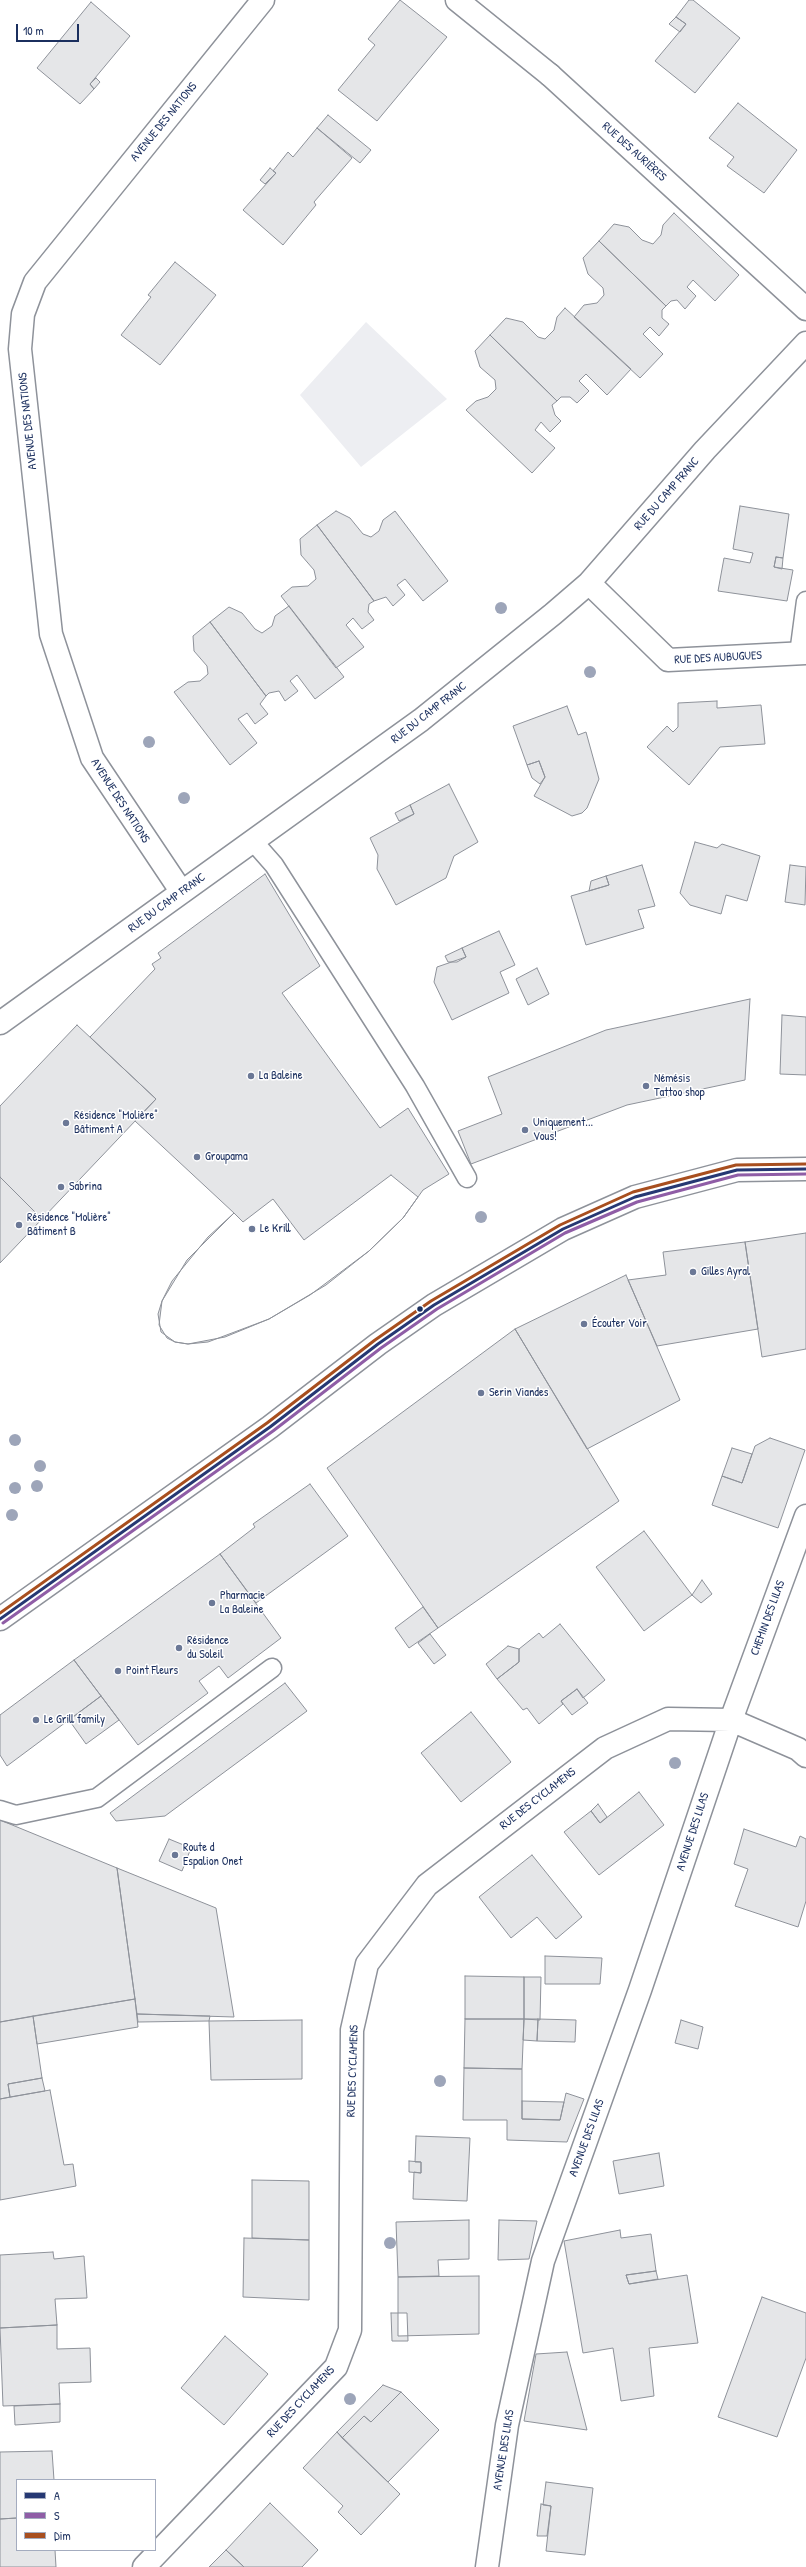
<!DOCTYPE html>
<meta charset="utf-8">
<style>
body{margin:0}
#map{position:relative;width:806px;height:2567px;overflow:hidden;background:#fff;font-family:"Patrick Hand",sans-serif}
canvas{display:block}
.legend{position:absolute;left:16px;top:2479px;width:140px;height:72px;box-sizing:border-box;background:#fff;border:1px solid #a4acbf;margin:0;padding:5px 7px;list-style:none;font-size:12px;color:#1b2f5e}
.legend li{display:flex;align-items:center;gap:8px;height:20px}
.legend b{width:20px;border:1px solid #a4acbf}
.scale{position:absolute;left:16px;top:24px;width:63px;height:18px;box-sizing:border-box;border:2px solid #1b2f5e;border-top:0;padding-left:5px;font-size:12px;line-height:14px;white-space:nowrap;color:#1b2f5e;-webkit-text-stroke:3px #fff;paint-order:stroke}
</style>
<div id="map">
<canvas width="806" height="2567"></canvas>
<ul class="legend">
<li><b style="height:5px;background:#263873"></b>A</li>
<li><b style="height:5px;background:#8f5da6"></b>S</li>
<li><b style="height:5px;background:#a84f1f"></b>Dim</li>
</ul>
<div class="scale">10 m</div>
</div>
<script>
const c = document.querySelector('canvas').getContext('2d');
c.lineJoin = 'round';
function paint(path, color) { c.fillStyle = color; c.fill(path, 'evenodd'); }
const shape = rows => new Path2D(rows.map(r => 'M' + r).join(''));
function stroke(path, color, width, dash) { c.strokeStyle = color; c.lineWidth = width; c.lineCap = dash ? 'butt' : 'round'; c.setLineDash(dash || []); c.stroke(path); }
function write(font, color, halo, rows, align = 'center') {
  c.font = font + ' "Patrick Hand",sans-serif'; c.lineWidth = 3; c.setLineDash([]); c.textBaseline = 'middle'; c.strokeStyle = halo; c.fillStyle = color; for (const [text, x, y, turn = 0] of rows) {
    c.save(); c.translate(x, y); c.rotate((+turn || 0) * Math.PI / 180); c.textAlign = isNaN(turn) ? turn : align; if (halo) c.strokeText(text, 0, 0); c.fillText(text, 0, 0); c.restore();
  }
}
const green = shape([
 [366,322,447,399,361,467,300,395]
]);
const building = shape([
 [400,0,447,37,377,121,338,90,375,45,368,39,400,0],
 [689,0,693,0,740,38,695,93,655,61,686,24,676,17,689,0],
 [91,2,130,36,90,84,94,89,80,104,37,68,91,2],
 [676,17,686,24,680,32,669,24,676,17],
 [96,78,100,82,94,89,90,84,96,78],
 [738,103,797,150,764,193,727,166,734,157,709,138,738,103],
 [328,115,371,150,360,163,317,128,328,115],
 [317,128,352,158,314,202,316,205,283,245,243,210,276,173,273,171,288,152,293,157,317,128],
 [270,168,276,173,265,184,260,180,270,168],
 [674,213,739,275,715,301,693,280,687,287,696,296,685,309,677,300,671,301,666,306,599,241,614,224,629,227,642,240,653,244,661,235,663,225,674,213],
 [599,241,666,306,662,310,662,318,669,324,659,336,650,327,643,334,663,354,640,378,574,317,584,305,597,303,604,295,603,288,588,274,583,258,599,241],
 [175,262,216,295,160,365,121,335,151,297,148,295,175,262],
 [565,308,631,369,607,395,586,374,579,381,589,391,577,403,570,397,561,397,557,401,490,335,506,318,523,322,538,337,545,339,554,330,557,317,565,308],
 [490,335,557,401,552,405,555,415,561,421,550,432,541,422,535,430,555,448,532,473,466,410,476,401,488,397,496,389,495,380,480,367,475,351,490,335],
 [740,506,789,514,783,558,776,557,774,567,793,570,787,601,718,591,724,558,750,563,753,553,733,549,740,506],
 [336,511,350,518,363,534,371,537,379,531,383,520,395,511,448,581,423,601,405,579,397,585,405,595,393,606,386,597,374,601,317,525,336,511],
 [317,525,374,601,369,604,368,612,374,620,362,629,353,618,346,625,364,647,336,668,281,596,292,587,308,586,316,579,314,570,301,555,300,539,317,525],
 [776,557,783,558,782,569,774,567,776,557],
 [289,606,344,677,315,699,297,675,290,681,298,691,285,701,279,691,269,693,266,696,210,622,229,607,242,613,255,629,262,633,272,626,275,616,289,606],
 [210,622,266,696,260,704,268,714,255,724,247,713,238,719,257,743,230,765,174,692,188,682,200,681,208,674,207,666,194,651,193,636,210,622],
 [717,701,717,708,761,705,765,744,720,747,689,785,647,747,667,726,673,732,678,727,678,703,717,701],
 [567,706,578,735,586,732,599,779,587,808,582,813,572,816,534,796,545,777,539,761,527,765,513,726,567,706],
 [539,761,545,777,540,784,532,778,527,765,539,761],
 [449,784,478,842,454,856,446,878,396,905,377,869,378,855,370,838,414,814,410,805,449,784],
 [410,805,414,814,399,821,395,813,410,805],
 [695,842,717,848,722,844,760,856,747,901,726,895,721,914,690,905,680,893,695,842],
 [642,865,655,906,638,910,644,928,586,945,571,896,609,885,606,876,642,865],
 [790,865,806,867,805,905,785,902,790,865],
 [265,874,320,966,282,993,380,1128,408,1108,449,1174,423,1190,403,1218,369,1251,310,1295,269,1319,225,1337,188,1344,175,1342,167,1338,159,1325,162,1301,187,1260,234,1213,135,1121,156,1099,90,1037,155,969,152,964,161,958,158,953,265,874],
 [606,876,609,885,589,891,591,881,606,876],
 [499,931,515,965,500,972,509,993,452,1020,434,982,437,967,466,957,462,948,499,931],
 [462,948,466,957,457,962,448,962,445,956,462,948],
 [537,968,549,994,528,1005,516,979,537,968],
 [750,999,745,1080,627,1105,471,1164,458,1131,502,1114,488,1077,606,1030,750,999],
 [782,1015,806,1017,806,1075,780,1074,782,1015],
 [77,1025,156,1099,42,1219,0,1177,0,1106,77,1025],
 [391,1175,418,1197,403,1218,369,1251,326,1285,269,1319,208,1342,188,1344,175,1342,161,1332,158,1314,162,1301,172,1281,208,1237,234,1213,243,1222,273,1199,304,1240,391,1175],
 [0,1177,42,1219,0,1263,0,1177],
 [806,1233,806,1349,762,1357,745,1242,806,1233],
 [745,1242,758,1329,657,1346,628,1280,666,1275,663,1252,745,1242],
 [626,1275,680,1400,587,1449,515,1329,626,1275],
 [515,1329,619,1501,438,1628,327,1468,515,1329],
 [770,1438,805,1450,778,1528,712,1505,722,1476,742,1483,755,1446,770,1438],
 [732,1448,752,1454,742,1483,722,1476,732,1448],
 [310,1484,348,1536,256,1603,220,1554,255,1527,253,1524,310,1484],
 [644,1531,692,1595,644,1631,596,1567,644,1531],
 [220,1554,281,1638,228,1678,219,1666,199,1681,208,1693,138,1745,74,1660,220,1554],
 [702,1580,712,1594,701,1603,692,1595,702,1580],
 [423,1607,438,1628,409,1648,395,1628,423,1607],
 [560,1624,605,1680,583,1698,577,1689,561,1701,563,1704,539,1724,527,1708,523,1710,497,1679,519,1662,519,1649,539,1633,543,1638,560,1624],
 [430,1634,446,1655,434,1664,418,1643,430,1634],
 [508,1646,519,1649,519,1662,497,1679,486,1664,508,1646],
 [74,1660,101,1696,7,1766,0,1755,0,1715,74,1660],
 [285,1683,307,1711,165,1816,116,1821,110,1813,285,1683],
 [577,1689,588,1703,572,1715,561,1701,577,1689],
 [101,1696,119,1720,86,1744,69,1720,101,1696],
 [471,1712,511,1762,461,1802,421,1753,471,1712],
 [639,1792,664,1825,599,1875,564,1832,591,1811,600,1823,639,1792],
 [598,1804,607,1817,600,1823,591,1811,598,1804],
 [0,1820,117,1868,135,1999,0,2022,0,1820],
 [744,1829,796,1847,800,1836,806,1839,806,1901,798,1927,735,1906,748,1869,734,1864,744,1829],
 [169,1839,191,1848,182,1871,159,1861,169,1839],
 [532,1855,582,1917,556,1939,537,1917,511,1938,479,1897,532,1855],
 [117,1868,216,1908,234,2017,137,2014,117,1868],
 [545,1956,602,1958,600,1984,545,1984,545,1956],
 [465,1976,524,1977,524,2019,465,2019,465,1976],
 [524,1977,541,1977,540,2020,524,2019,524,1977],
 [135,1999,138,2027,37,2044,33,2016,135,1999],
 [137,2014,210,2016,209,2021,138,2022,137,2014],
 [33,2016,42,2078,8,2084,10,2097,0,2099,0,2022,33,2016],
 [465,2019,524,2019,522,2069,464,2068,465,2019],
 [524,2019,538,2019,537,2041,523,2040,524,2019],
 [538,2019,576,2020,575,2042,537,2041,538,2019],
 [302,2020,302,2079,211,2080,209,2021,302,2020],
 [681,2020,703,2027,698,2049,675,2043,681,2020],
 [464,2068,522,2069,522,2119,560,2120,566,2093,584,2099,567,2142,507,2140,507,2120,463,2120,464,2068],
 [42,2078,45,2091,10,2097,8,2084,42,2078],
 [50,2090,64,2165,73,2164,76,2186,0,2200,0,2099,50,2090],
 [522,2101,564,2102,560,2120,522,2119,522,2101],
 [416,2136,470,2138,467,2201,413,2199,414,2172,421,2173,421,2162,415,2162,416,2136],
 [659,2153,664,2186,619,2194,613,2161,659,2153],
 [409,2161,421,2162,421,2173,409,2172,409,2161],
 [252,2180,309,2181,309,2240,252,2238,252,2180],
 [469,2220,469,2259,438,2260,439,2276,398,2277,396,2222,469,2220],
 [499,2220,537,2221,529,2259,498,2260,499,2220],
 [620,2230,621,2238,651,2234,656,2271,626,2275,629,2284,687,2275,698,2343,649,2348,654,2396,621,2401,613,2348,583,2353,564,2241,620,2230],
 [244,2238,309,2240,309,2300,243,2297,244,2238],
 [53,2252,54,2259,84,2256,87,2298,55,2299,57,2325,0,2328,0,2255,53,2252],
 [656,2271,658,2279,629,2284,626,2275,656,2271],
 [479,2276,479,2334,398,2336,398,2277,479,2276],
 [762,2297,806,2313,806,2358,777,2437,718,2417,762,2297],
 [391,2313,407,2313,408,2341,392,2341,391,2313],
 [57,2325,57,2349,90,2348,91,2382,59,2383,60,2404,3,2406,0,2328,57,2325],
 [225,2336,268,2374,224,2425,181,2388,225,2336],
 [567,2352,587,2430,524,2421,536,2354,567,2352],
 [383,2385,401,2392,371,2422,364,2416,342,2438,337,2432,383,2385],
 [401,2392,439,2430,388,2482,342,2438,364,2416,371,2422,401,2392],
 [60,2404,60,2422,15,2425,14,2406,60,2404],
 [337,2432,400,2494,361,2535,338,2512,343,2506,303,2468,337,2432],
 [52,2451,54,2480,17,2480,17,2518,0,2519,0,2452,52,2451],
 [546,2482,593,2488,585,2555,546,2551,551,2506,543,2505,546,2482],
 [270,2503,318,2550,302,2567,244,2567,226,2550,270,2503],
 [541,2504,551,2506,547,2536,537,2536,541,2504],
 [17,2518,17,2550,55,2550,56,2567,0,2567,0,2519,17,2518],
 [226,2550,244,2567,209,2567,226,2550]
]);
const service = shape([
 [799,654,806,601],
 [252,840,274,865,415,1086,467,1178],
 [0,1810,16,1815,97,1798,272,1668]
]);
const pedestrian = shape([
 [457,0,550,75],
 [731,1720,806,1516]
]);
const minor = shape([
 [550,75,806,309],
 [589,583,668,660,806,653],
 [181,891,92,758,51,634,20,349,23,314,35,282,263,0],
 [0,1023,421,720,553,614,589,583,705,450,806,343],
 [144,2567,336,2367,350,2330,352,2030,367,1964,427,1885,605,1748,668,1719,731,1720,798,1749,806,1756],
 [487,2567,507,2425,543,2261,640,1990,731,1720]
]);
const secondary = shape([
 [0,1619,270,1427,378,1344,434,1305,563,1229,635,1197,737,1170,806,1169]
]);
const bus1 = shape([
 [0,1619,270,1427,378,1344,434,1305,563,1229,635,1197,737,1170,806,1169]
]);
const bus2 = shape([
 [3,1623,273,1431,381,1348,437,1309,565,1233,637,1202,738,1175,806,1174]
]);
const bus3 = shape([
 [0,1613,267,1423,375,1340,431,1301,560,1225,633,1192,736,1165,806,1164]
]);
const trees = [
 [501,608],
 [590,672],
 [149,742],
 [184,798],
 [481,1217],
 [15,1440],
 [40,1466],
 [37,1486],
 [15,1488],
 [12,1515],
 [675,1763],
 [440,2081],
 [390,2243],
 [350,2399]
];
const markers = [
 [251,1076,4,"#6b7896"],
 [646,1086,4,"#6b7896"],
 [66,1123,4,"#6b7896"],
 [525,1130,4,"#6b7896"],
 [197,1157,4,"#6b7896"],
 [61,1187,4,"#6b7896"],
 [19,1225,4,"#6b7896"],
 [252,1229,4,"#6b7896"],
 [693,1272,4,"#6b7896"],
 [420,1309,3.5,"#1b2f5e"],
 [584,1324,4,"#6b7896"],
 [481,1393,4,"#6b7896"],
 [212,1603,4,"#6b7896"],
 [179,1648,4,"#6b7896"],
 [118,1671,4,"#6b7896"],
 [36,1720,4,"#6b7896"],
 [175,1855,4,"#6b7896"]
];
const streetNames = [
 ["AVENUE DES NATIONS",164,122,-51],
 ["RUE DES AURIÈRES",634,152,42],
 ["AVENUE DES NATIONS",28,421,-96],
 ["RUE DU CAMP FRANC",667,494,-49],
 ["RUE DES AUBUGUES",718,658,-3],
 ["RUE DU CAMP FRANC",429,713,-38],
 ["AVENUE DES NATIONS",120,801,57],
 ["RUE DU CAMP FRANC",167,903,-36],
 ["CHEMIN DES LILAS",768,1618,-70],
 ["RUE DES CYCLAMENS",538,1799,-38],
 ["AVENUE DES LILAS",693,1832,-72],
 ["RUE DES CYCLAMENS",353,2071,-88],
 ["AVENUE DES LILAS",587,2138,-70],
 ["RUE DES CYCLAMENS",301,2402,-47],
 ["AVENUE DES LILAS",504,2450,-81]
];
const poiNames = [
 ["La Baleine",259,1076],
 ["Némésis",654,1079],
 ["Tattoo shop",654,1093],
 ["Résidence \"Molière\"",74,1116],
 ["Bâtiment A",74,1130],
 ["Uniquement...",533,1123],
 ["Vous!",533,1137],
 ["Groupama",205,1157],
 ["Sabrina",69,1187],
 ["Résidence \"Molière\"",27,1218],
 ["Bâtiment B",27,1232],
 ["Le Krill",260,1229],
 ["Gilles Ayral",701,1272],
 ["Écouter Voir",592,1324],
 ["Serin Viandes",489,1393],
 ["Pharmacie",220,1596],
 ["La Baleine",220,1610],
 ["Résidence",187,1641],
 ["du Soleil",187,1655],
 ["Point Fleurs",126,1671],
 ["Le Grill family",44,1720],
 ["Route d",183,1848],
 ["Espalion Onet",183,1862]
];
paint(green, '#edeef2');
paint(building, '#e5e6e8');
stroke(building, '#8e929a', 1);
stroke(service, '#8e929a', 21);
stroke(pedestrian, '#8e929a', 25);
stroke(minor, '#8e929a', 25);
stroke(secondary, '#8e929a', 25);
stroke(service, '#fff', 18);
stroke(pedestrian, '#fff', 22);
stroke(minor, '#fff', 22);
stroke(secondary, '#fff', 22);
stroke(bus1, '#263873', 3);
stroke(bus2, '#8f5da6', 3);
stroke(bus3, '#a84f1f', 3);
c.fillStyle = '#9da5b9';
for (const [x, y] of trees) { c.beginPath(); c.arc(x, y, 6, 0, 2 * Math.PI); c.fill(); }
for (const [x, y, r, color] of markers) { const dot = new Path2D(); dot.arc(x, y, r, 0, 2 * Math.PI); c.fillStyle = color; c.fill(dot); stroke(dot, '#fff', 1.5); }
write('12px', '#1b2f5e', '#fff', streetNames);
write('12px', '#1b2f5e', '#fff', poiNames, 'left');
</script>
